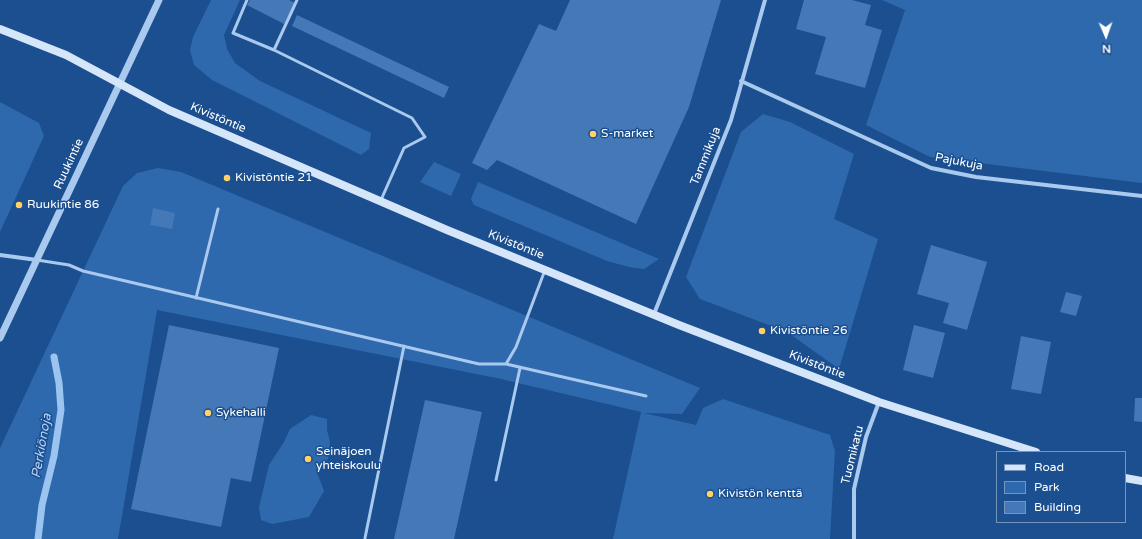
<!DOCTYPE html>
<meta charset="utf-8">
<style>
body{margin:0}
#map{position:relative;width:1142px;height:539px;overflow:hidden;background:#1b4f8f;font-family:"Varela Round",sans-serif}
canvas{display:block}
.legend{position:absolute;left:996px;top:451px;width:130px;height:72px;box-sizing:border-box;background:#1b4f8f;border:1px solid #7695bc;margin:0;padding:5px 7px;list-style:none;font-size:12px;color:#fff}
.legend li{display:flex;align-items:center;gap:8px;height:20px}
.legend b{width:20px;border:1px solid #7695bc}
.north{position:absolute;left:1086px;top:16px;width:40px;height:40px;-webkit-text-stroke:3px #1b4f8f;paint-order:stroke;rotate:178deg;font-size:11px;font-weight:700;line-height:16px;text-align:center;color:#fff}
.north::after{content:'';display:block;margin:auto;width:14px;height:18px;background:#fff;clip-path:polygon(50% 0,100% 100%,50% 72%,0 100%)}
</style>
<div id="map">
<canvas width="1142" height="539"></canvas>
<ul class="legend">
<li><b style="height:5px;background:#d6e6fa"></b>Road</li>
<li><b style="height:11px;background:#2e69ad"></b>Park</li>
<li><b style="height:11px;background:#4478b7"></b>Building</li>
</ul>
<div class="north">N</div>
</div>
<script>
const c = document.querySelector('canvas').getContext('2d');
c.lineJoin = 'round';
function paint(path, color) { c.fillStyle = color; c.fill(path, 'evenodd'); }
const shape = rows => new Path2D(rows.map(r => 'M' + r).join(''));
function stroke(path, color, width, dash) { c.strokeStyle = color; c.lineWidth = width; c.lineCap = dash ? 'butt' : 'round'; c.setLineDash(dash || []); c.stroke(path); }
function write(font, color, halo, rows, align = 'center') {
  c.font = font + ' "Varela Round",sans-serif'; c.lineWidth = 3; c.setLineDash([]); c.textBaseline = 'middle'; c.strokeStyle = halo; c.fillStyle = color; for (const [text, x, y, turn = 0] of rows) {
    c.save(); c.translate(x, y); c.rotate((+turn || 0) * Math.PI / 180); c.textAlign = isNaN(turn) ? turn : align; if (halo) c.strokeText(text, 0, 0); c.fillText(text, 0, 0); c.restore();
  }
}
const green = shape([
 [211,0,240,0,224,35,227,49,235,63,260,81,371,133,369,149,361,155,212,80,194,65,190,50,193,37],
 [882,0,1142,0,1142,183,930,157,866,125,905,10],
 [0,102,39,123,44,136,0,232],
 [763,114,790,122,854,154,834,219,878,239,839,369,787,332,700,299,686,277,741,132],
 [434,162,461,174,451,196,420,182],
 [158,168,181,172,700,388,682,414,644,413,696,425,703,408,723,399,830,435,835,451,830,539,613,539,641,412,501,379,157,310,118,539,0,539,0,448,123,186,137,173],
 [478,182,659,259,644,269,629,267,607,261,474,205,471,199],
 [311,415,327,419,327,430,330,442,328,459,316,470,324,491,309,517,272,524,261,520,259,507,269,465,284,442,290,429]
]);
const stream = shape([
 [38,539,42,505,54,456,61,410,59,383,54,357]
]);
const building = shape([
 [250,0,289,0,295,3,284,24,247,5],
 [570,0,721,0,689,107,636,224,497,160,487,170,472,163,539,24,556,31],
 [804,0,852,0,871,5,865,25,882,30,865,88,815,74,826,37,796,29],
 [297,15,449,87,444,98,292,26],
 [153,208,175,213,172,229,150,225],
 [931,245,987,262,967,330,943,323,949,303,917,294],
 [1066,292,1082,296,1076,316,1060,312],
 [169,325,279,348,251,482,231,478,221,527,131,509],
 [914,325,945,333,933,378,903,370],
 [1021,336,1051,342,1041,394,1011,389],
 [1135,398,1142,398,1142,422,1134,421],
 [425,400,482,412,454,539,394,539]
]);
const service = shape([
 [247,0,233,33,274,50],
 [297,0,274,50,412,118,425,137,404,148,381,200],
 [37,260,69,265,83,271,479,364,506,364,646,396],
 [196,298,218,209],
 [506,364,516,347,545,270],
 [496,480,520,368],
 [365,538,404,346]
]);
const minor = shape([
 [741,81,931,168,976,177,1142,196],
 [0,255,37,260],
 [654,314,731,120,765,0],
 [854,539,854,489,866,437,879,402]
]);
const tertiary = shape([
 [0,338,159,0]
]);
const secondary = shape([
 [0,29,66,55,169,110,447,230,545,270,679,325,879,402,1036,452],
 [1125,478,1142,481]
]);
const markers = [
 [593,134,4,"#ffd166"],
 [227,178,4,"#ffd166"],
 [19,205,4,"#ffd166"],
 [762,331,4,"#ffd166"],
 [208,413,4,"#ffd166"],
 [308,459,4,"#ffd166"],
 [710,494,4,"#ffd166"]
];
const streetNames = [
 ["Kivistöntie",218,118,23],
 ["Tammikuja",706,156,-68],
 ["Pajukuja",959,162,11],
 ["Ruukintie",69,164,-65],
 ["Kivistöntie",516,245,22],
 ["Kivistöntie",817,365,21],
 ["Tuomikatu",853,455,-76]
];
const poiNames = [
 ["S-market",601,134],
 ["Kivistöntie 21",235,178],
 ["Ruukintie 86",27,205],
 ["Kivistöntie 26",770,331],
 ["Sykehalli",216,413],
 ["Seinäjoen",316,452],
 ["yhteiskoulu",316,466],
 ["Kivistön kenttä",718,494]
];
const waterNames = [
 ["Perkiönoja",42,446,-80]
];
paint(green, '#2e69ad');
stroke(stream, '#9cc4f0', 7);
paint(building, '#4478b7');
stroke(service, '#a9c9ee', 3);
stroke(minor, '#a9c9ee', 4);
stroke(tertiary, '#a9c9ee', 7);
stroke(secondary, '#d6e6fa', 8);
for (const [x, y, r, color] of markers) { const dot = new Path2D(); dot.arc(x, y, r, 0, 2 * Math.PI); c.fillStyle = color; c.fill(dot); stroke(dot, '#1b4f8f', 1.5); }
write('12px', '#fff', '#1b4f8f', streetNames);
write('12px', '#fff', '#1b4f8f', poiNames, 'left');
write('italic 13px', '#b5d3f5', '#1b4f8f', waterNames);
</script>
